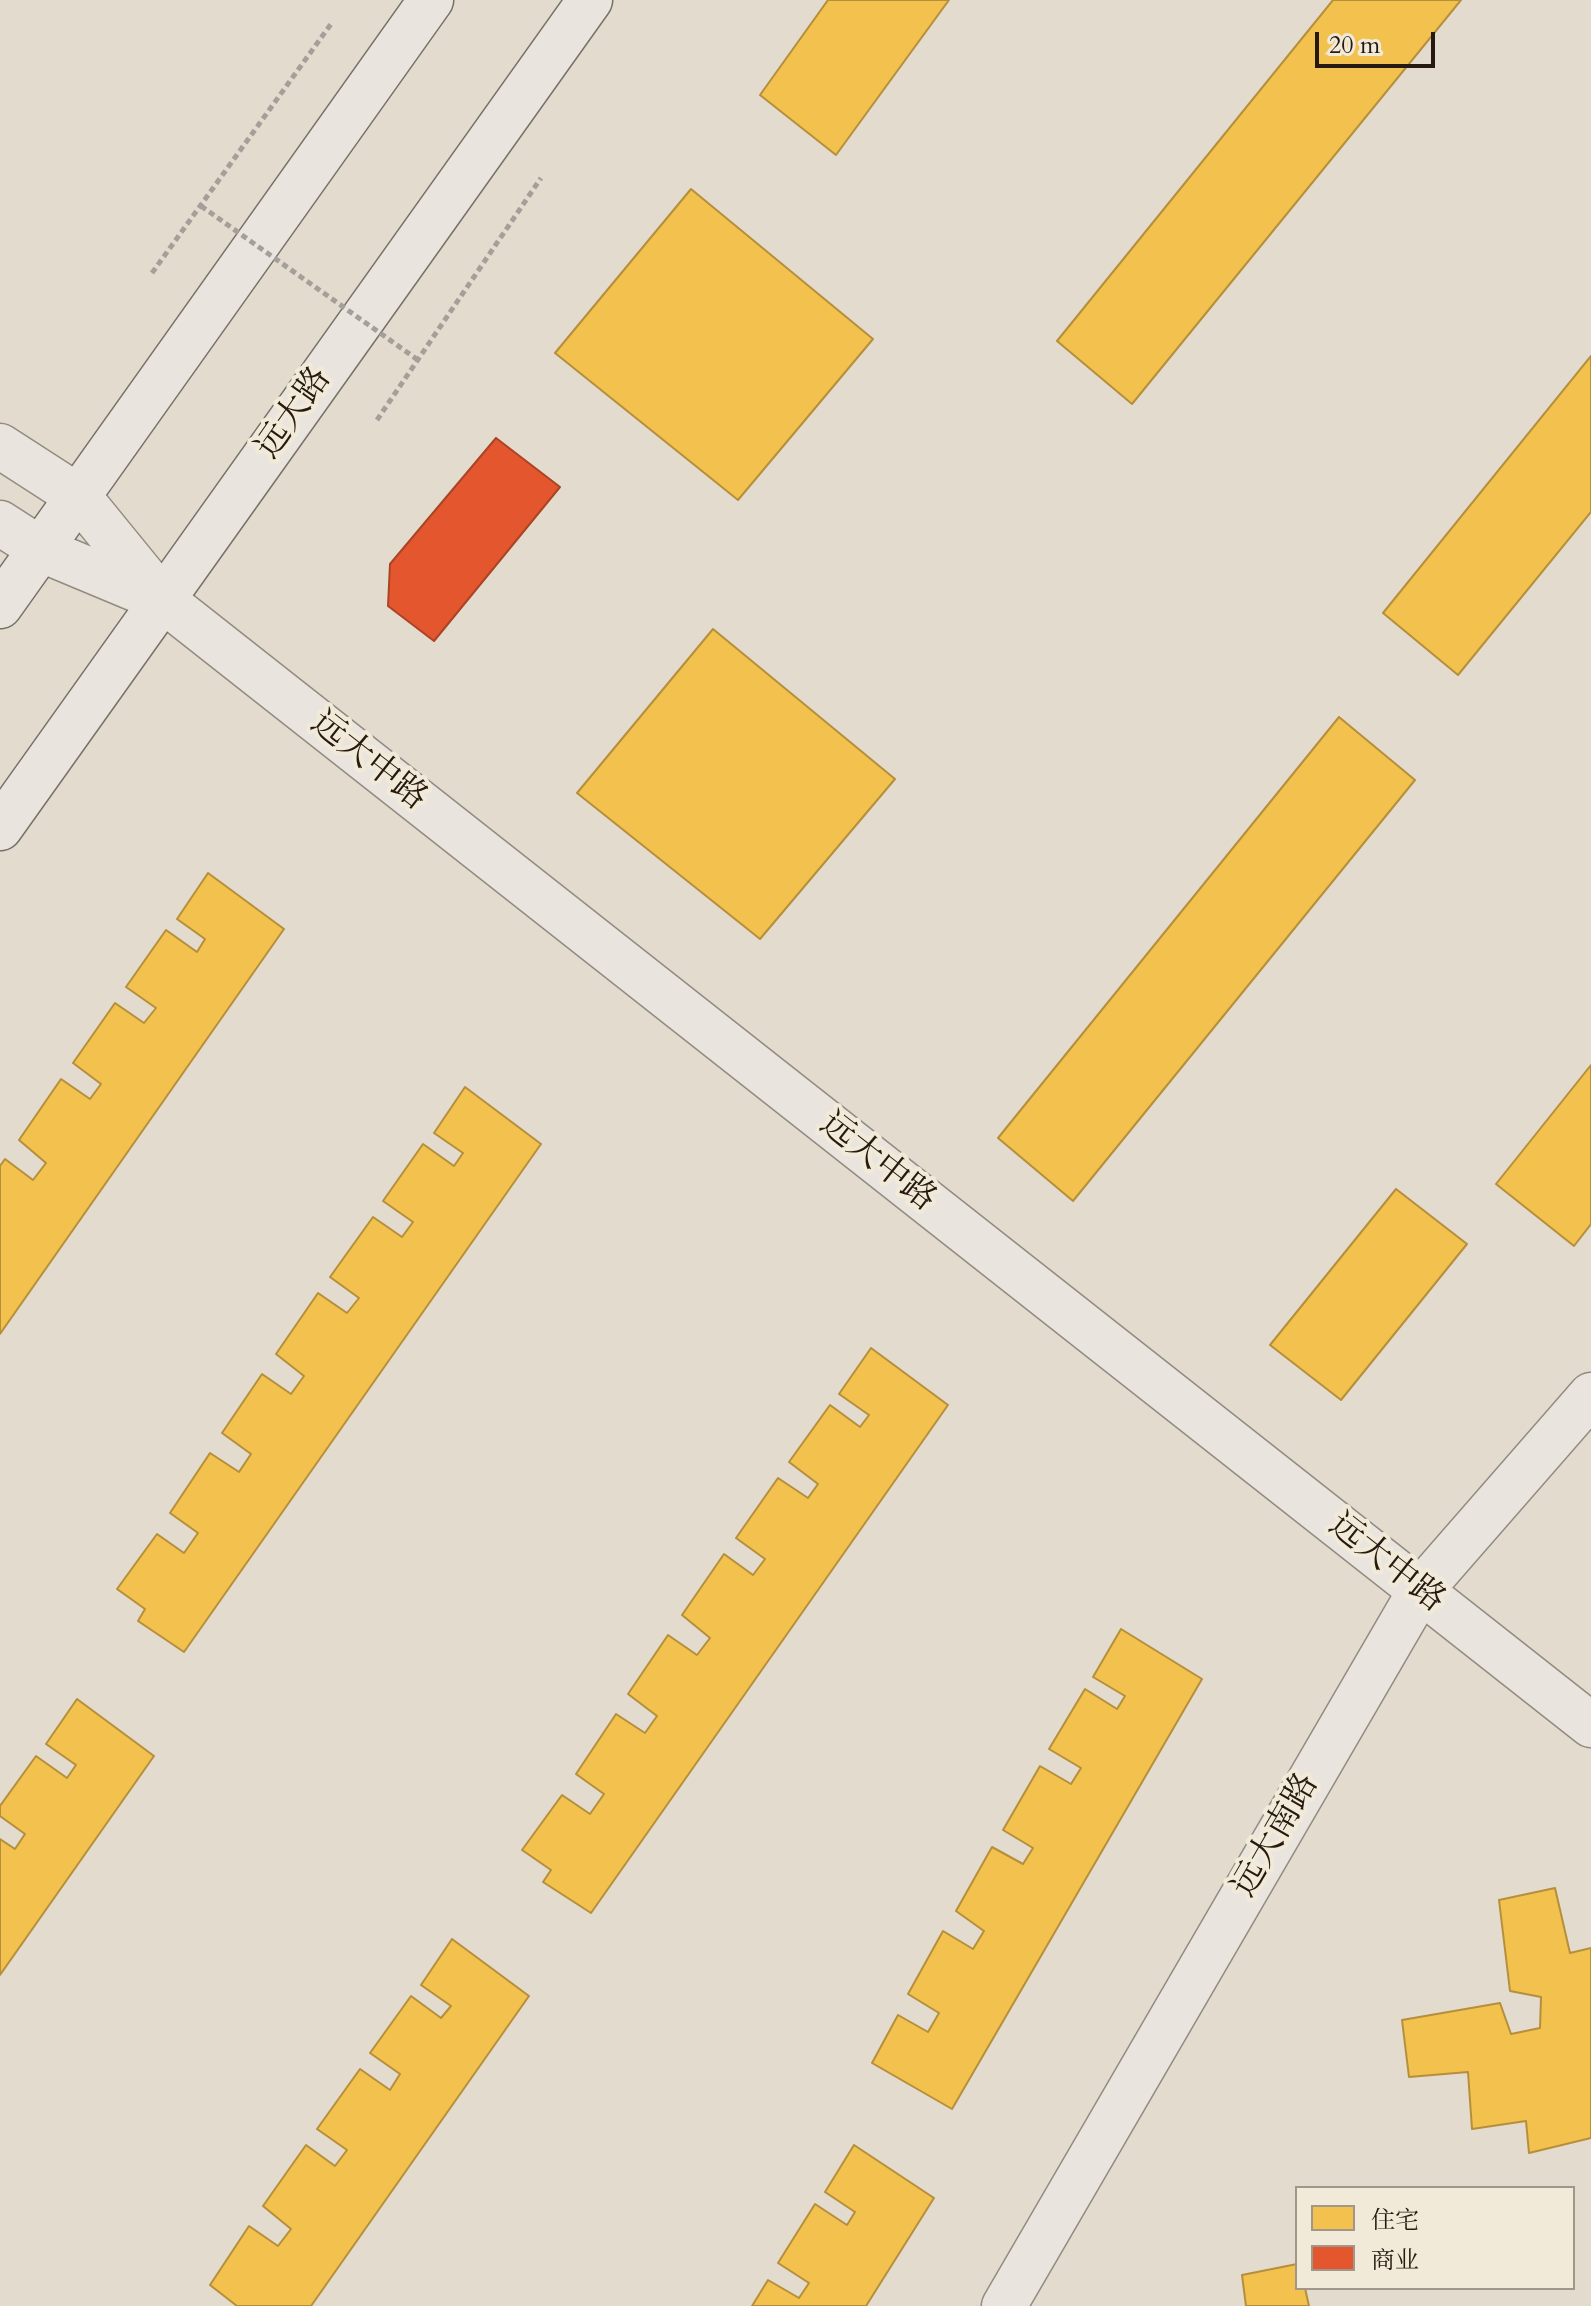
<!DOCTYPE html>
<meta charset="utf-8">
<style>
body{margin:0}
#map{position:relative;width:1591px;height:2306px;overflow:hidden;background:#e3dbcd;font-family:Cardo,"Noto Serif SC",serif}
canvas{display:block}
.legend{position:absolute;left:1295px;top:2186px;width:280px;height:104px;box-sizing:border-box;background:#f2ead9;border:2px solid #a09689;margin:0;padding:10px 14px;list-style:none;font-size:24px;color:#261910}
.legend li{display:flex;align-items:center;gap:16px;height:40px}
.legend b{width:40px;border:2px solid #a09689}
.scale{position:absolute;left:1315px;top:32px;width:120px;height:36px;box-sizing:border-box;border:4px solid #261910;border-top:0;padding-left:10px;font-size:24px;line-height:28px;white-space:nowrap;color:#261910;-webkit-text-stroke:6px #f2ead9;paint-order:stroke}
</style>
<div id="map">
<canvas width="1591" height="2306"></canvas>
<ul class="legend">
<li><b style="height:22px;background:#f2c14e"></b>住宅</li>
<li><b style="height:22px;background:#e4572e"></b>商业</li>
</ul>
<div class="scale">20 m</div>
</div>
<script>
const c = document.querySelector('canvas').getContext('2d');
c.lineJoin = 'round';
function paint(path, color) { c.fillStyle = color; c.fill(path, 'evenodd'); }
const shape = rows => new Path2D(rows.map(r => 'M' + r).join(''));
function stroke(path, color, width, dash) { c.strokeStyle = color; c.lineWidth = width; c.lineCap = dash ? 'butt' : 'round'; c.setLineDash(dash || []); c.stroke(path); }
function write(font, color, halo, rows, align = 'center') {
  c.font = font + ' Cardo,"Noto Serif SC",serif'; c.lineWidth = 8; c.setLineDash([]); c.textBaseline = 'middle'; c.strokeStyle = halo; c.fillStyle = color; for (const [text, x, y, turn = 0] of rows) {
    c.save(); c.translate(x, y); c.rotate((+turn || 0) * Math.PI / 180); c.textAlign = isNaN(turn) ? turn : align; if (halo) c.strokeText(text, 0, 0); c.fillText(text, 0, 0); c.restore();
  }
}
const homes = shape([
 [828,0,949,0,836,155,760,95,828,0],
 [1333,0,1461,0,1132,404,1057,341,1333,0],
 [691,189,873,339,738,500,555,353,691,189],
 [1591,356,1591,512,1458,675,1383,613,1591,356],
 [713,629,895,779,760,939,577,793,713,629],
 [1339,717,1415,780,1073,1201,998,1138,1339,717],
 [208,873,284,929,0,1334,0,1166,5,1159,33,1180,46,1163,19,1140,61,1079,90,1099,101,1084,73,1063,115,1003,144,1023,156,1008,126,987,166,930,197,952,205,939,177,919,208,873],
 [1591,1065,1591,1224,1574,1246,1496,1184,1591,1065],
 [465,1087,541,1144,184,1652,138,1621,145,1609,117,1589,157,1534,184,1553,198,1533,170,1513,210,1453,239,1472,251,1454,222,1433,262,1374,291,1394,304,1376,276,1354,318,1293,347,1313,359,1298,330,1277,373,1217,402,1237,413,1222,383,1201,423,1144,454,1166,463,1153,434,1133,465,1087],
 [1396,1189,1467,1244,1341,1400,1270,1345,1396,1189],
 [871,1348,948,1405,591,1913,543,1882,551,1870,522,1850,562,1795,590,1814,604,1794,576,1774,616,1714,645,1733,657,1716,628,1694,668,1635,697,1655,710,1638,682,1615,724,1554,753,1575,765,1559,736,1538,778,1478,808,1498,818,1484,789,1462,830,1405,860,1427,869,1415,839,1394,871,1348],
 [1121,1629,1202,1679,952,2109,872,2063,898,2015,928,2032,939,2013,908,1994,943,1931,973,1949,984,1931,956,1911,992,1847,1023,1864,1033,1848,1003,1830,1040,1766,1071,1784,1081,1768,1049,1749,1085,1689,1117,1709,1125,1696,1093,1677,1121,1629],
 [77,1699,154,1756,0,1975,0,1839,15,1849,25,1834,0,1816,0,1806,36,1756,67,1778,76,1765,46,1744,77,1699],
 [1555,1888,1570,1953,1591,1948,1591,2138,1529,2153,1526,2121,1472,2129,1468,2072,1409,2077,1402,2020,1500,2003,1511,2034,1540,2028,1541,1997,1510,1991,1499,1900,1555,1888],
 [452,1939,529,1996,311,2306,237,2306,210,2285,249,2226,278,2246,291,2229,263,2206,306,2145,335,2166,347,2150,317,2129,360,2069,390,2090,400,2074,370,2053,411,1996,441,2018,451,2006,421,1985,452,1939],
 [854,2145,934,2198,866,2306,752,2306,768,2280,799,2298,809,2283,778,2263,815,2204,847,2225,855,2212,825,2192,854,2145],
 [1297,2264,1297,2288,1305,2288,1309,2306,1246,2306,1242,2275,1297,2264]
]);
const shops = shape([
 [496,438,560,487,434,641,388,606,390,564,496,438]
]);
const path = shape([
 [152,273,331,24],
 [377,420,541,178]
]);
const minor = shape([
 [79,497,163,600,1591,1725],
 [42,550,157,598]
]);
const tertiary = shape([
 [0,446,79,497],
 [0,523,42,550],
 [1004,2306,1420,1591,1591,1395]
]);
const secondary = shape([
 [0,606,431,0],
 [0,828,590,0]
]);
const pathBridge = shape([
 [201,206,418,360]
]);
const streetNames = [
 ["远大路",295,414,-55],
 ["远大中路",368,762,38],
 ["远大中路",877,1163,38],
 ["远大中路",1386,1564,38],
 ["远大南路",1277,1836,-60]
];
paint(homes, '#f2c14e');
stroke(homes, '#b58f3b', 2);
paint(shops, '#e4572e');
stroke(shops, '#ab4425', 2);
stroke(minor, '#928b82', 47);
stroke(tertiary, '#928b82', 47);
stroke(secondary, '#777169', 47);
stroke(path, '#a4a099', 5, [6, 4]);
stroke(minor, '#e9e5de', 44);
stroke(tertiary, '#e9e5de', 44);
stroke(secondary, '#e9e5de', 44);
stroke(pathBridge, '#a4a099', 5, [6, 4]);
write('34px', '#261910', '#f2ead9', streetNames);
</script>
